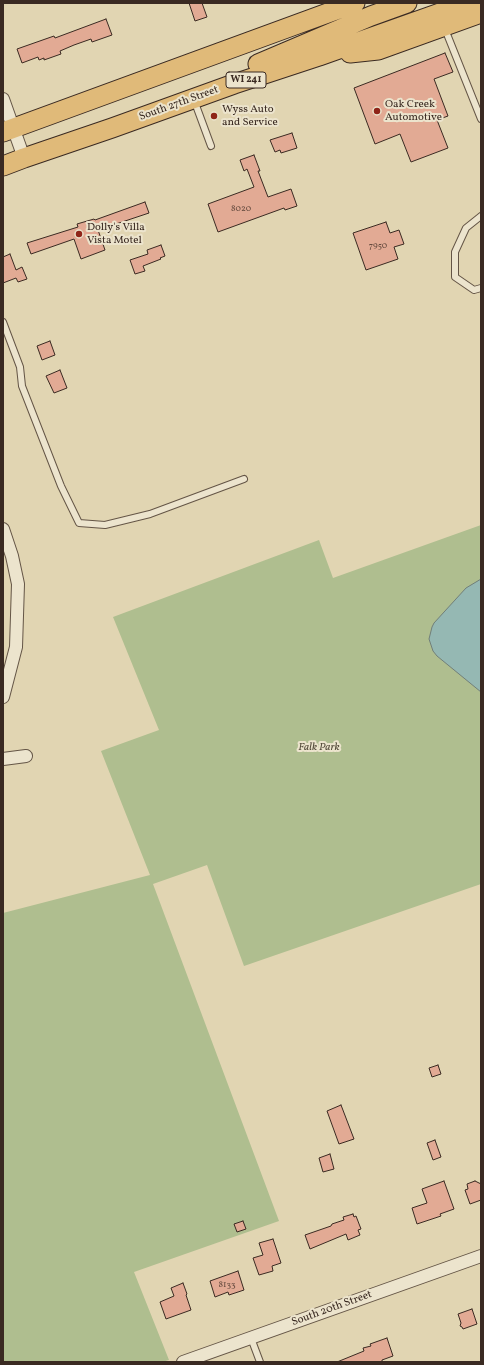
<!DOCTYPE html>
<style>
body{margin:0}
#map{position:relative;width:484px;height:1365px;overflow:hidden;background:#e1d5b2;font-family:Vollkorn,serif}
canvas{display:block}
.frame{position:absolute;inset:0;border:4px solid #3a2a22;pointer-events:none}
</style>
<div id="map">
<canvas width="484" height="1365"></canvas>
<div class="frame"></div>
</div>
<script>
const c = document.querySelector('canvas').getContext('2d');
c.lineJoin = 'round';
function paint(path, color) { c.fillStyle = color; c.fill(path, 'evenodd'); }
const shape = rows => new Path2D(rows.map(r => 'M' + r).join(''));
function stroke(path, color, width, dash) { c.strokeStyle = color; c.lineWidth = width; c.lineCap = dash ? 'butt' : 'round'; c.setLineDash(dash || []); c.stroke(path); }
function write(font, color, halo, rows, align = 'center') {
  c.font = font + ' Vollkorn,serif'; c.lineWidth = 4; c.setLineDash([]); c.textBaseline = 'middle'; c.strokeStyle = halo; c.fillStyle = color; for (const [text, x, y, turn = 0] of rows) {
    c.save(); c.translate(x, y); c.rotate((+turn || 0) * Math.PI / 180); c.textAlign = isNaN(turn) ? turn : align; if (halo) c.strokeText(text, 0, 0); c.fillText(text, 0, 0); c.restore();
  }
}
const green = shape([
 [481,525,481,884,244,966,207,865,153,884,279,1221,134,1272,169,1360,162,1362,3,1362,3,913,150,875,101,751,159,730,113,617,319,540,333,578]
]);
const water = shape([
 [481,579,481,692,437,656,433,651,429,639,432,627,434,623,466,588,481,579]
]);
const building = shape([
 [189,3,202,3,207,17,195,21,189,3],
 [106,19,112,35,92,42,91,39,74,45,60,51,61,54,44,60,44,58,39,60,38,57,22,63,17,49,54,36,55,38,106,19],
 [445,53,453,72,434,79,448,116,437,120,448,148,411,162,400,134,375,144,354,88,445,53],
 [292,133,297,148,281,153,280,150,275,152,270,140,292,133],
 [254,155,260,171,258,171,268,197,291,189,297,206,285,210,284,208,218,232,208,204,254,187,247,169,244,171,240,160,254,155],
 [145,202,149,213,98,230,105,250,81,259,74,239,31,254,27,243,78,227,77,224,94,219,95,220,145,202],
 [386,222,390,233,399,230,404,244,394,247,398,259,366,270,353,233,386,222],
 [161,245,165,256,160,258,161,259,143,266,145,271,135,274,130,260,148,254,147,250,161,245],
 [10,254,16,270,22,267,27,279,18,282,16,278,3,283,3,257,10,254],
 [50,341,55,355,42,360,37,346,50,341],
 [60,370,67,388,54,393,46,376,60,370],
 [438,1065,441,1074,432,1077,429,1068,438,1065],
 [341,1105,354,1139,339,1144,327,1111,341,1105],
 [435,1140,441,1157,433,1160,427,1143,435,1140],
 [330,1154,334,1169,323,1172,319,1158,330,1154],
 [444,1181,454,1209,440,1214,441,1216,417,1224,412,1208,427,1203,422,1189,444,1181],
 [475,1181,481,1184,481,1200,470,1204,465,1190,468,1189,467,1184,475,1181],
 [353,1214,354,1217,356,1216,361,1229,358,1230,360,1235,348,1240,346,1234,310,1249,305,1235,331,1226,332,1224,344,1220,343,1217,353,1214],
 [243,1221,246,1229,237,1232,234,1224,243,1221],
 [273,1239,281,1263,272,1266,273,1271,259,1275,253,1258,263,1255,259,1243,273,1239],
 [238,1271,244,1290,229,1295,228,1292,215,1297,210,1281,238,1271],
 [183,1283,187,1294,186,1295,191,1310,166,1319,160,1302,174,1296,171,1288,183,1283],
 [472,1309,477,1324,463,1329,462,1327,460,1326,461,1323,458,1314,472,1309],
 [387,1338,393,1356,382,1360,382,1362,337,1362,364,1351,363,1348,371,1346,370,1344,387,1338]
]);
const lane = shape([
 [445,29,481,119],
 [194,100,211,146],
 [481,216,466,228,455,252,455,277,474,290,481,288],
 [3,322,20,367,22,386,61,486,79,523,105,525,150,514,244,479],
 [251,1338,260,1362]
]);
const street = shape([
 [3,99,24,158],
 [3,529,12,556,18,584,16,647,3,697],
 [3,759,26,756],
 [183,1362,481,1256]
]);
const primary = shape([
 [350,53,378,50,481,13],
 [258,64,371,16,407,3],
 [3,132,355,3],
 [3,166,24,158,112,128,234,84,319,56,468,3]
]);
const markers = [
 [377,111,4,"#8f2418"],
 [214,116,4,"#8f2418"],
 [79,234,4,"#8f2418"]
];
const numberNames = [
 ["8020",241,209],
 ["7950",378,246],
 ["8133",227,1285]
];
const shields = [
 [246,80,40]
];
const shieldNames = [
 ["WI 241",246,80]
];
const streetNames = [
 ["South 27th Street",179,104,-20],
 ["South 20th Street",332,1309,-20]
];
const poiNames = [
 ["Oak Creek",385,105],
 ["Automotive",385,118],
 ["Wyss Auto",222,110],
 ["and Service",222,123],
 ["Dolly's Villa",87,228],
 ["Vista Motel",87,241]
];
const parkNames = [
 ["Falk Park",319,748]
];
paint(green, '#afbe8f');
paint(water, '#95b8b3');
stroke(water, '#717f79', 1);
paint(building, '#e2aa94');
stroke(building, '#3a2a22', 1);
stroke(lane, '#645546', 8);
stroke(street, '#645546', 14);
stroke(primary, '#3a2a22', 21);
stroke(lane, '#ece4cd', 6);
stroke(street, '#ece4cd', 12);
stroke(primary, '#e0ba79', 19);
for (const [x, y, r, color] of markers) { const dot = new Path2D(); dot.arc(x, y, r, 0, 2 * Math.PI); c.fillStyle = color; c.fill(dot); stroke(dot, '#ece4cd', 1.5); }
write('9px', '#644a3e', null, numberNames);
for (const [x, y, w] of shields) { const box = new Path2D(); box.roundRect(x - w / 2, y - 8, w, 16, 3); c.fillStyle = '#ece4cd'; c.fill(box); stroke(box, '#3a2a22', 1); }
write('bold 10px', '#3a2a22', null, shieldNames);
write('11px', '#3a2a22', '#ece4cd', streetNames);
write('11px', '#3a2a22', '#ece4cd', poiNames, 'left');
write('italic 11px', '#514838', '#ece4cd', parkNames);
</script>
